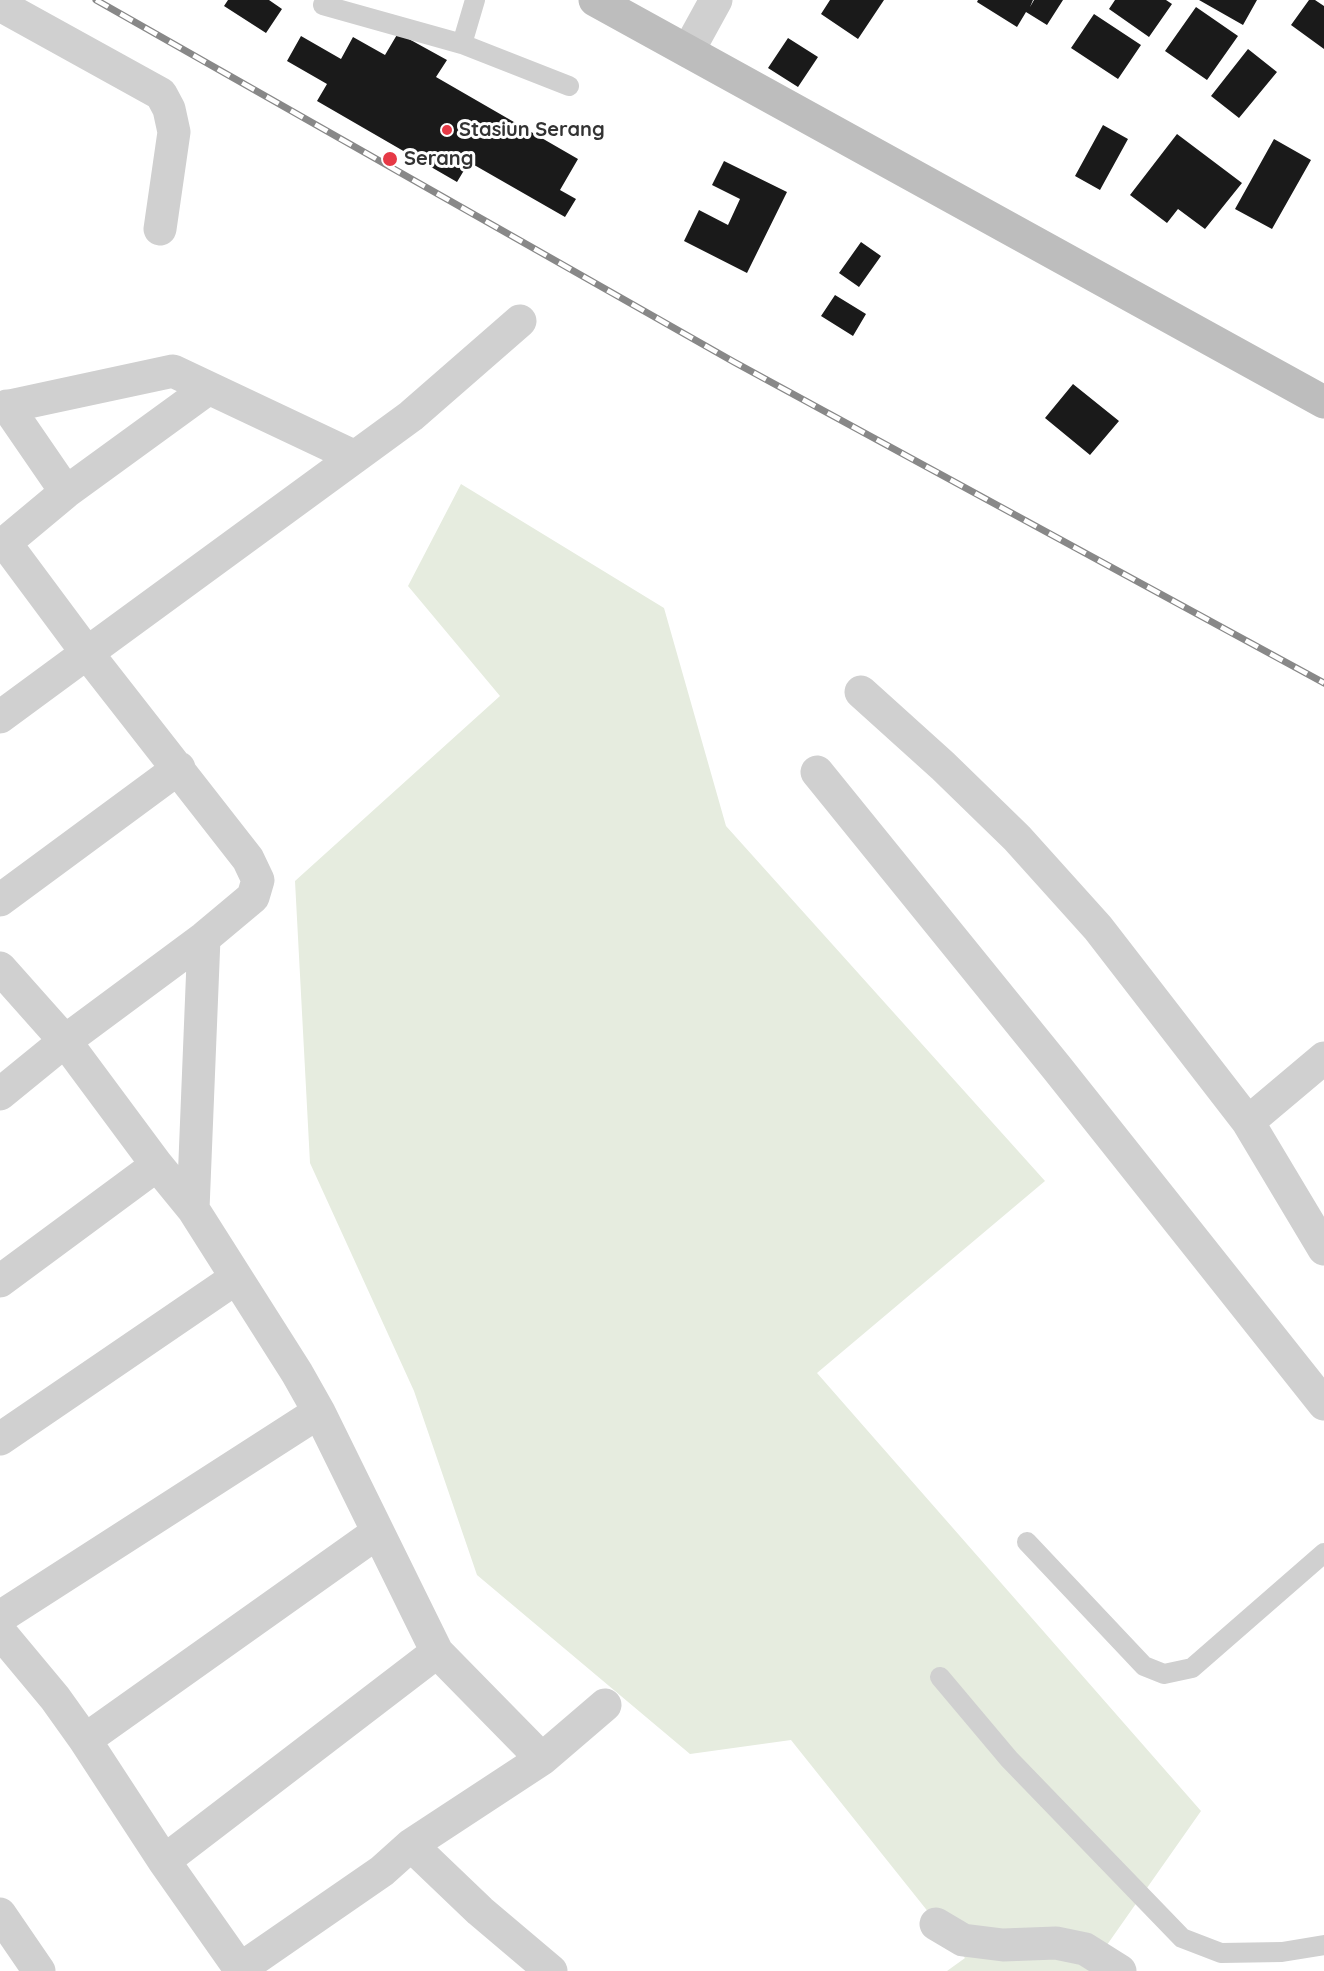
<!DOCTYPE html>
<style>
body{margin:0}
canvas{display:block;background:#fff}
</style>
<canvas width="1324" height="1971"></canvas>
<script>
const c = document.querySelector('canvas').getContext('2d');
c.lineJoin = 'round';
function paint(path, color) { c.fillStyle = color; c.fill(path, 'evenodd'); }
const shape = rows => new Path2D(rows.map(r => 'M' + r).join(''));
function stroke(path, color, width, dash) { c.strokeStyle = color; c.lineWidth = width; c.lineCap = dash ? 'butt' : 'round'; c.setLineDash(dash || []); c.stroke(path); }
function write(font, color, halo, rows, align = 'center') {
  c.font = font + ' Quicksand,sans-serif'; c.lineWidth = 6; c.setLineDash([]); c.textBaseline = 'middle'; c.strokeStyle = halo; c.fillStyle = color; for (const [text, x, y, turn = 0] of rows) {
    c.save(); c.translate(x, y); c.rotate((+turn || 0) * Math.PI / 180); c.textAlign = isNaN(turn) ? turn : align; if (halo) c.strokeText(text, 0, 0); c.fillText(text, 0, 0); c.restore();
  }
}
const green = shape([
 [461,484,664,608,726,826,1045,1181,817,1373,1201,1811,1102,1952,1120,1971,947,1971,965,1958,791,1740,690,1754,477,1575,414,1391,310,1163,295,881,500,696,408,586]
]);
const building = shape([
 [228,0,269,0,282,9,266,33,224,6],
 [830,0,884,0,858,39,821,14],
 [978,0,1033,0,1030,7,1034,0,1063,0,1047,25,1026,12,1017,27,977,2],
 [1115,0,1166,0,1172,4,1149,37,1109,9],
 [1199,0,1257,0,1243,25],
 [1309,0,1315,0,1324,6,1324,49,1291,25],
 [1196,7,1238,36,1207,80,1165,51],
 [1094,14,1141,45,1118,79,1071,48],
 [398,33,447,60,436,77,578,159,560,190,576,199,565,217,469,162,457,182,317,101,327,84,287,61,301,36,341,59,353,37,385,55],
 [788,38,818,57,798,87,768,68],
 [1248,49,1277,72,1239,118,1211,96],
 [1103,125,1128,139,1100,190,1075,176],
 [1177,134,1242,183,1205,229,1178,209,1167,223,1130,195],
 [1274,139,1311,160,1272,229,1235,209],
 [724,161,787,192,747,273,684,241,699,210,728,225,740,199,712,185],
 [861,242,881,256,859,287,839,273],
 [835,295,866,314,853,336,821,316],
 [1073,384,1119,421,1090,455,1045,418]
]);
const lane = shape([
 [475,0,462,44,569,86],
 [323,5,462,44],
 [1027,1542,1144,1666,1164,1674,1192,1668,1324,1553],
 [940,1677,1009,1759,1182,1938,1221,1953,1282,1952,1324,1945]
]);
const street = shape([
 [0,5,161,94,169,109,174,132,160,229],
 [688,51,716,0],
 [7,406,66,492],
 [0,408,173,371,353,456],
 [0,547,66,492,209,388],
 [861,692,943,766,1017,838,1098,928,1248,1122,1324,1249],
 [0,717,87,653,6,544],
 [817,772,1057,1068,1324,1404],
 [0,900,179,768],
 [0,968,65,1041,157,1165,193,1209,297,1373,319,1412,437,1652,542,1759,411,1845,382,1871,240,1969,240,1971],
 [0,1094,65,1041,204,938,253,897,258,880,248,859,87,653,411,416,520,321],
 [1248,1122,1324,1058],
 [193,1209,204,938],
 [0,1281,157,1165],
 [0,1439,236,1278],
 [0,1617,319,1412],
 [0,1632,55,1698,85,1740,164,1861,240,1969],
 [85,1740,378,1532],
 [542,1759,605,1705],
 [411,1845,480,1911,551,1971],
 [164,1861,437,1652],
 [0,1914,39,1971],
 [936,1924,963,1940,1003,1945,1056,1943,1085,1949,1120,1971]
]);
const secondary = shape([
 [595,0,1324,402]
]);
const rail = shape([
 [96,0,734,362,1324,683]
]);
const markers = [
 [447,130,6,"#e63946"],
 [390,159,8,"#e63946"]
];
const poiNames = [
 ["Stasiun Serang",459,130],
 ["Serang",404,159]
];
paint(green, '#e6ecdf');
paint(building, '#1a1a1a');
stroke(lane, '#d0d0d0', 20);
stroke(street, '#d0d0d0', 33);
stroke(secondary, '#bdbdbd', 33);
stroke(rail, '#888', 7);
stroke(rail, '#fff', 4.5, [14]);
for (const [x, y, r, color] of markers) { const dot = new Path2D(); dot.arc(x, y, r, 0, 2 * Math.PI); c.fillStyle = color; c.fill(dot); stroke(dot, '#fff', 2); }
write('bold 20px', '#333', '#fff', poiNames, 'left');
</script>
